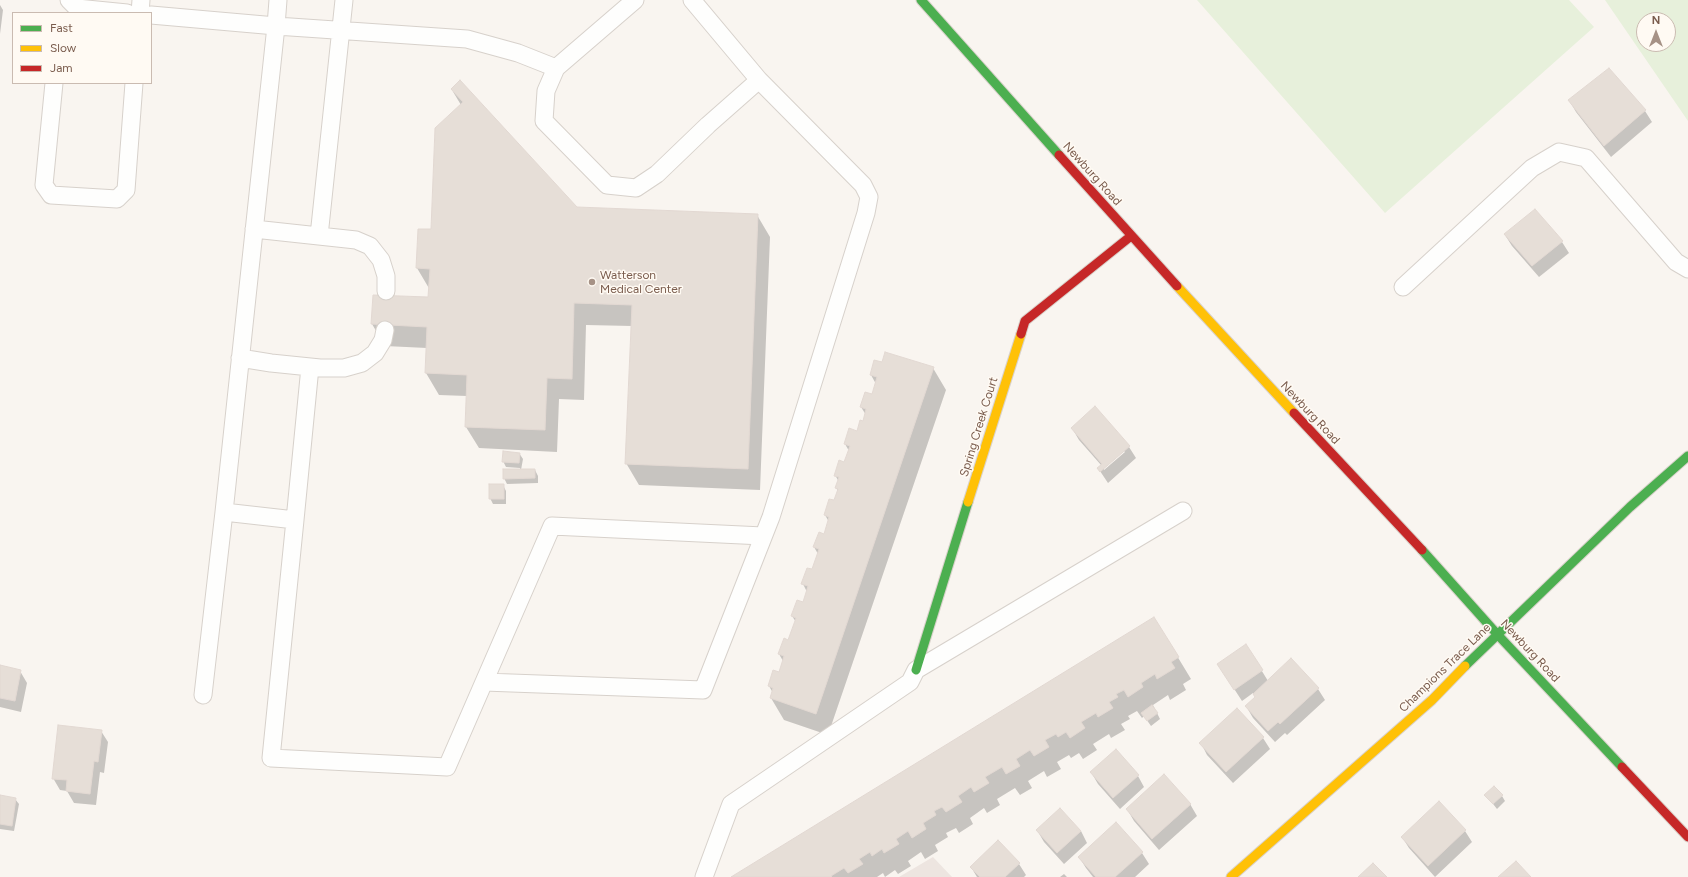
<!DOCTYPE html>
<style>
body{margin:0}
#map{position:relative;width:1688px;height:877px;overflow:hidden;background:#f9f5f0;font-family:Figtree,sans-serif}
canvas{display:block}
.legend{position:absolute;left:12px;top:12px;width:140px;height:72px;box-sizing:border-box;background:#fffaf3;border:1px solid #cabbb1;margin:0;padding:5px 7px;list-style:none;font-size:12px;color:#7a5c4d}
.legend li{display:flex;align-items:center;gap:8px;height:20px}
.legend b{width:20px;border:1px solid #cabbb1}
.north{position:absolute;left:1636px;top:12px;width:40px;height:40px;box-sizing:border-box;background:#fffaf3;border:1px solid #cabbb1;border-radius:50%;rotate:0deg;font-size:11px;font-weight:700;line-height:16px;text-align:center;color:#7a5c4d}
.north::after{content:'';display:block;margin:auto;width:14px;height:18px;background:#a69286;clip-path:polygon(50% 0,100% 100%,50% 72%,0 100%)}
</style>
<div id="map">
<canvas width="1688" height="877"></canvas>
<ul class="legend">
<li><b style="height:5px;background:#4caf50"></b>Fast</li>
<li><b style="height:5px;background:#ffc107"></b>Slow</li>
<li><b style="height:5px;background:#c62828"></b>Jam</li>
</ul>
<div class="north">N</div>
</div>
<script>
const c = document.querySelector('canvas').getContext('2d');
c.lineJoin = 'round';
function paint(path, color) { c.fillStyle = color; c.fill(path, 'evenodd'); }
const shape = rows => new Path2D(rows.map(r => 'M' + r).join(''));
function stroke(path, color, width, dash) { c.strokeStyle = color; c.lineWidth = width; c.lineCap = dash ? 'butt' : 'round'; c.setLineDash(dash || []); c.stroke(path); }
function write(font, color, halo, rows, align = 'center') {
  c.font = font + ' Figtree,sans-serif'; c.lineWidth = 3; c.setLineDash([]); c.textBaseline = 'middle'; c.strokeStyle = halo; c.fillStyle = color; for (const [text, x, y, turn = 0] of rows) {
    c.save(); c.translate(x, y); c.rotate((+turn || 0) * Math.PI / 180); c.textAlign = isNaN(turn) ? turn : align; if (halo) c.strokeText(text, 0, 0); c.fillText(text, 0, 0); c.restore();
  }
}
const industrial = shape([
 [933,857,952,877,899,877]
]);
const green = shape([
 [1197,0,1569,0,1594,27,1385,213],
 [1605,0,1688,0,1688,121],
 [1644,20,1668,20,1668,44,1644,44]
]);
const shadow = shape([
 [0,5,3,10,0,34],
 [1609,69,1645,111,1652,122,1611,157,1576,112,1569,100],
 [452,90,576,208,757,215,770,237,760,490,639,485,626,463,632,326,586,325,584,400,559,399,557,452,479,448,466,427,467,396,439,395,426,373,427,348,385,346,372,324,374,296,429,298,430,290,417,268,419,230,432,230,461,105],
 [1505,235,1562,242,1569,253,1539,277,1512,246],
 [933,368,946,390,828,735,784,720,771,698,773,693,769,686,779,673,783,661,779,654,789,641,796,622,792,616,803,603,807,592,803,584,813,570,818,554,814,547,825,535,829,522,825,515,835,501,838,491,836,488,839,482,835,475,845,463,849,451,845,444,857,432,864,422,866,415,861,407,872,396,876,384,871,375],
 [1072,428,1129,447,1136,458,1108,483,1098,468,1101,465,1079,440],
 [1123,450,1125,452,1104,470,1104,468],
 [519,453,523,459,521,470,535,470,538,476,538,483,507,484,504,478,520,470,520,468,506,467,503,461],
 [503,485,506,491,506,504,493,504,490,498],
 [1154,618,1191,679,1183,684,1186,690,1170,700,1168,695,1153,705,1160,719,1151,726,1144,716,1142,718,1137,711,1128,716,1130,719,1121,724,1125,730,1111,738,1109,734,1093,744,1097,750,1083,759,1079,753,1071,758,1069,755,1057,762,1061,769,1047,777,1044,771,1028,781,1032,788,1020,795,1015,788,997,799,1000,805,987,813,984,808,970,818,973,824,959,833,956,828,946,833,948,837,935,845,938,851,925,859,921,852,908,861,911,866,898,874,895,870,885,877,883,873,877,877,733,877],
 [1246,645,1268,681,1318,689,1325,700,1287,735,1285,733,1275,742,1253,718,1246,706,1256,697,1253,693,1242,701,1218,664],
 [0,667,20,671,27,683,21,712,0,707],
 [1237,710,1263,738,1270,749,1233,783,1207,755,1201,743],
 [101,731,108,742,104,773,100,772,96,805,74,803,67,791,60,790,53,778],
 [1091,772,1138,776,1144,787,1120,809,1098,784],
 [1486,795,1502,796,1505,801,1497,809],
 [0,796,15,799,19,804,14,831,0,829],
 [1439,803,1465,831,1472,842,1435,877,1409,848,1402,837],
 [1190,804,1197,816,1159,850,1134,821,1127,809],
 [1116,824,1142,853,1149,864,1135,877,1093,877,1086,868,1079,857],
 [1037,830,1081,831,1087,843,1064,864,1044,842],
 [1019,864,1026,875,1024,877,977,877,971,867],
 [1064,874,1067,877,1060,877]
]);
const building = shape([
 [1609,68,1646,110,1604,146,1568,100,1609,68],
 [460,80,577,207,758,214,748,469,625,464,632,305,574,303,572,379,547,378,545,430,465,427,467,375,425,373,427,327,371,324,373,295,428,297,430,269,416,268,418,229,431,229,435,128,463,102,451,89,460,80],
 [1535,209,1563,241,1532,266,1504,234,1535,209],
 [885,352,934,367,816,714,770,698,773,688,768,686,773,670,779,672,784,656,778,654,784,638,788,640,796,618,791,616,797,600,803,602,808,586,801,584,807,568,812,569,819,549,813,547,819,532,824,534,829,517,824,515,829,499,834,500,838,489,835,488,839,477,834,476,839,460,844,462,850,446,844,444,849,428,857,431,860,420,863,421,866,409,860,407,865,392,872,394,877,377,870,375,874,360,882,362,885,352],
 [1095,406,1130,446,1100,472,1097,468,1102,464,1071,428,1095,406],
 [503,451,520,453,519,463,502,462,503,451],
 [503,469,535,469,535,478,503,479,503,469],
 [489,484,504,484,504,499,489,499,489,484],
 [1154,617,1179,657,1171,662,1175,668,1157,679,1155,674,1141,683,1143,687,1128,697,1124,690,1116,694,1118,697,1109,702,1113,708,1098,717,1096,713,1081,722,1085,728,1070,738,1066,732,1058,737,1056,734,1045,740,1049,747,1034,756,1030,750,1016,759,1020,766,1006,774,1002,767,985,777,989,783,974,792,971,787,958,796,962,802,946,812,942,807,934,811,936,815,923,823,926,829,912,838,908,831,896,839,899,844,884,853,882,849,872,856,870,852,859,859,863,864,848,873,844,868,831,876,832,877,731,877,1154,617],
 [1246,644,1263,670,1234,690,1217,664,1246,644],
 [1291,658,1319,688,1280,724,1278,722,1268,731,1245,706,1255,697,1253,694,1291,658],
 [0,665,21,670,15,701,0,698,0,665],
 [1152,705,1158,713,1147,721,1141,713,1152,705],
 [1237,708,1264,737,1226,772,1199,743,1237,708],
 [58,725,102,730,98,762,94,761,90,794,66,791,67,780,52,779,58,725],
 [1116,749,1139,775,1113,798,1090,772,1116,749],
 [1164,774,1191,804,1152,839,1126,809,1164,774],
 [1494,786,1503,795,1493,804,1484,795,1494,786],
 [0,795,16,798,12,826,0,824,0,795],
 [1439,801,1466,830,1428,866,1401,837,1439,801],
 [1060,808,1081,831,1057,853,1036,830,1060,808],
 [1116,822,1143,852,1115,877,1096,877,1078,857,1116,822],
 [998,840,1020,863,1005,877,980,877,970,867,998,840],
 [1516,861,1531,877,1498,877,1516,861],
 [1373,863,1387,877,1358,877,1373,863]
]);
const lane = shape([
 [69,0,77,8,127,13],
 [278,0,276,26,467,39,518,53,556,68,635,0],
 [692,0,759,80],
 [140,13,141,0],
 [151,15,276,26,224,512,295,520,271,758,447,767,484,682,703,690,771,517,866,213,869,197,863,185,759,80,708,125,657,174,636,188,607,185,544,121,546,91,556,68],
 [54,83,44,185,51,195,117,199,126,190,134,83],
 [254,229,356,240,370,246,381,260,386,276,386,291],
 [319,236,344,0],
 [1403,287,1532,168,1559,152,1586,158,1676,262,1688,269],
 [240,358,271,363,320,368,344,368,362,363,375,353,383,340,385,330],
 [295,520,310,367],
 [484,682,552,526,763,536],
 [203,695,224,512],
 [704,877,731,804,910,682,916,670,1183,511]
]);
const fast = shape([
 [921,0,1059,155],
 [1422,550,1497,634,1622,767],
 [1465,666,1630,507,1688,456],
 [916,670,968,502]
]);
const slow = shape([
 [1177,286,1294,413],
 [968,502,1021,334],
 [1231,877,1432,700,1465,666]
]);
const jam = shape([
 [1059,155,1177,286],
 [1021,334,1025,321,1131,236],
 [1294,413,1422,550],
 [1622,767,1688,837]
]);
const markers = [
 [592,282,4,"#a69286"]
];
const streetNames = [
 ["Newburg Road",1092,174,48],
 ["Newburg Road",1310,413,47],
 ["Spring Creek Court",979,427,-73],
 ["Newburg Road",1530,651,47],
 ["Champions Trace Lane",1445,668,-44]
];
const poiNames = [
 ["Watterson",600,275],
 ["Medical Center",600,289]
];
paint(industrial, '#ede5e0');
paint(green, '#e7f0db');
paint(shadow, '#0003');
paint(building, '#e6ded7');
stroke(building, '#e2d8d2', 1);
stroke(lane, '#d7d1cb', 19);
stroke(fast, '#d9d2cb', 11);
stroke(slow, '#d9d2cb', 11);
stroke(jam, '#d9d2cb', 11);
stroke(lane, '#fefefd', 17);
stroke(fast, '#4caf50', 9);
stroke(slow, '#ffc107', 9);
stroke(jam, '#c62828', 9);
for (const [x, y, r, color] of markers) { const dot = new Path2D(); dot.arc(x, y, r, 0, 2 * Math.PI); c.fillStyle = color; c.fill(dot); stroke(dot, '#fffaf3', 1.5); }
write('12px', '#7a5c4d', '#fffaf3', streetNames);
write('12px', '#7a5c4d', '#fffaf3', poiNames, 'left');
</script>
